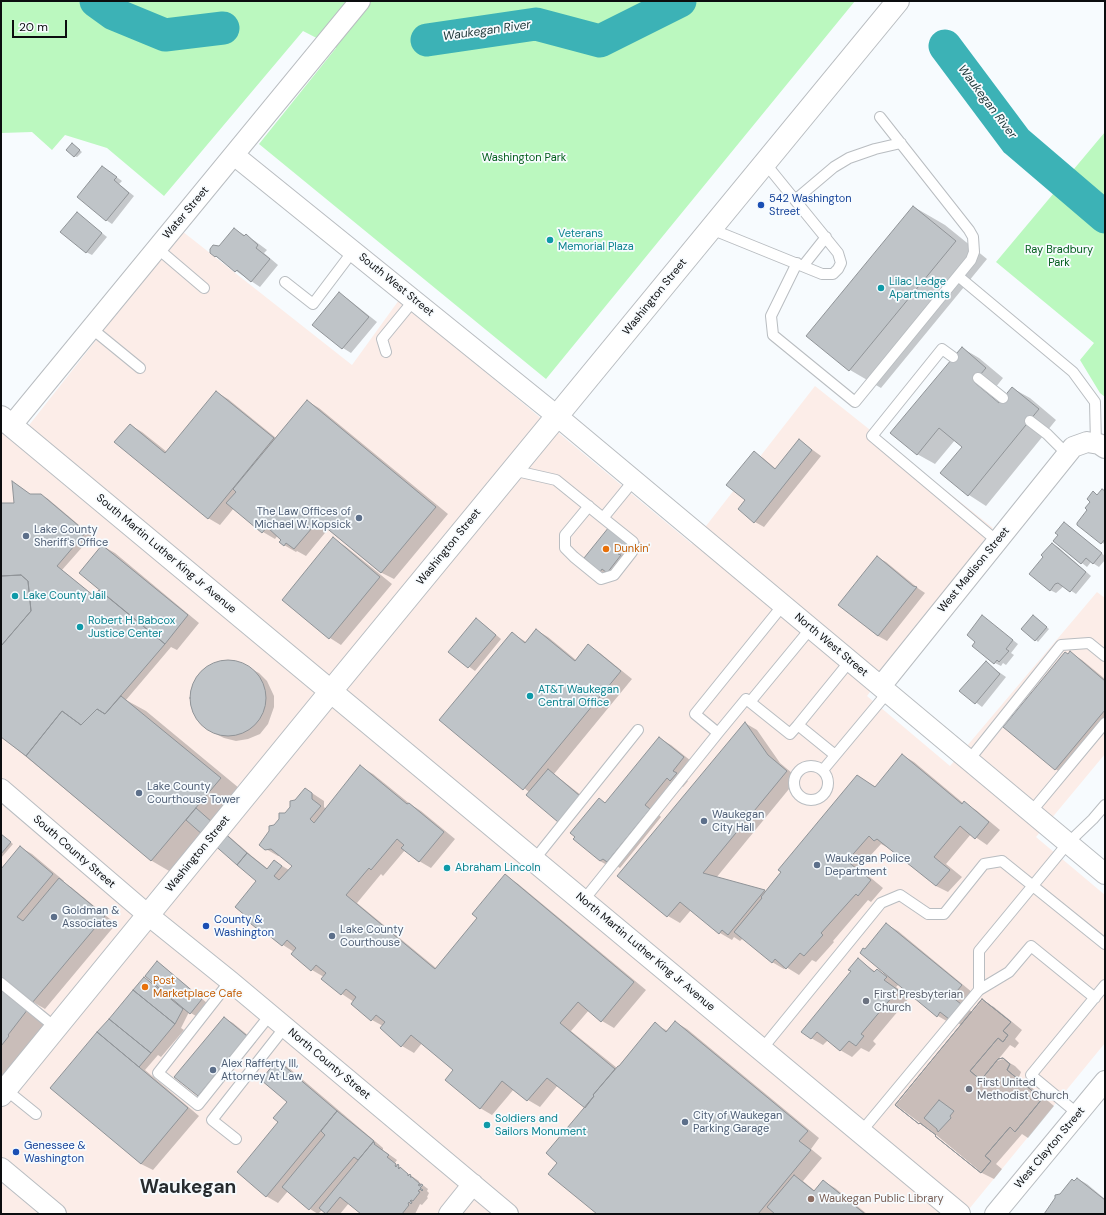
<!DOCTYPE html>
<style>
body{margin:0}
#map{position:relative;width:1106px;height:1215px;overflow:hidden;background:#f7fbfe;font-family:"DM Sans",sans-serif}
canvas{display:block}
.frame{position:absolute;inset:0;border:2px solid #0c0d0f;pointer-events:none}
.scale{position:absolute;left:12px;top:20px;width:55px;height:18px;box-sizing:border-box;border:2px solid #0c0d0f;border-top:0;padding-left:5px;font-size:12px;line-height:14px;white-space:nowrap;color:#0c0d0f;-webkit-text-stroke:3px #f7fbfe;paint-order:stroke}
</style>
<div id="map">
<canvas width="1106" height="1215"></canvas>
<div class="frame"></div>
<div class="scale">20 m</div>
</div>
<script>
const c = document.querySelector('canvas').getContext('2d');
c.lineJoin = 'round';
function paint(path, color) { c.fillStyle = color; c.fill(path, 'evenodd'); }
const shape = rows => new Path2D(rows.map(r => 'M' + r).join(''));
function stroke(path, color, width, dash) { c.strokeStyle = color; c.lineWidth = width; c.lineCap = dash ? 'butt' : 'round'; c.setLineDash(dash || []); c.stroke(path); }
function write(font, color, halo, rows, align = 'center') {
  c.font = font + ' "DM Sans",sans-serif'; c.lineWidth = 3.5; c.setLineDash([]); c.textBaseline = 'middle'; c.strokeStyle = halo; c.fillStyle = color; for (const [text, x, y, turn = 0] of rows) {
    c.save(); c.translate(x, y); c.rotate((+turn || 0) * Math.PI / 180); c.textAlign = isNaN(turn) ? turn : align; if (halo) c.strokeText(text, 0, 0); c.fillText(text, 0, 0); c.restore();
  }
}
const commercial = shape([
 [182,231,352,365,399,300,692,544,815,386,993,528,867,696,950,766,1097,592,1105,598,1105,754,1036,837,1105,895,1105,1043,965,1214,1,1214,1,432,15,443]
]);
const green = shape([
 [1,1,855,1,546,379,259,144,336,48,303,31,164,196,107,148,65,135,52,150,32,132,1,133],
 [1105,132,1105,397,1100,393,1080,360,1094,343,996,262]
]);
const shadow = shape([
 [75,146,82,152,77,157,74,156],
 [103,167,122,181,119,184,134,196,112,224,106,220],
 [914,207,945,225,987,259,881,388,850,370],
 [77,213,107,237,92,255,86,252],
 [234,229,255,241,267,250,264,253,278,265,260,287,236,271,215,256,220,247],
 [339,294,348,299,377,322,351,353,343,348],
 [962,348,979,358,1003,378,991,393,1001,402,1012,388,1030,398,1056,420,986,506,969,495,942,473,963,447,955,440,935,464,917,454],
 [216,392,228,399,276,438,307,401,319,408,448,514,394,579,382,573,329,528,306,556,297,551,296,552,284,545,283,539,278,535,275,539,263,532,234,508,220,525,208,518,130,425,142,432,167,452],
 [799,440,821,456,764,527,755,522,746,500,754,453,763,458,776,469],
 [13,482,31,495,40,495,47,498,92,536,62,570,95,597,104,593,103,546,115,553,199,623,177,650,171,647,126,700,146,711,245,793,217,826,253,857,268,869,274,861,289,870,293,865,281,856,278,856,266,849,275,826,306,789,324,801,324,807,326,809,361,767,373,774,410,804,421,811,455,839,431,868,419,861,405,850,383,876,381,874,357,903,436,968,478,918,505,876,517,883,646,990,614,1028,602,1021,589,1010,571,1031,617,1068,655,1024,668,1031,675,1022,687,1029,819,1138,811,1149,822,1158,803,1181,815,1191,823,1181,835,1188,867,1214,598,1214,559,1163,586,1108,558,1085,540,1107,528,1100,514,1089,492,1115,480,1108,454,1070,422,1043,414,1053,402,1046,383,1026,372,1020,354,1002,342,994,323,979,324,977,312,970,292,954,294,952,261,931,258,881,207,838,176,875,152,861,1,736,1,505,15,503],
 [1105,491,1105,544,1102,543,1089,510,1093,493,1098,495],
 [1070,527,1105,556,1105,560,1099,567,1091,562,1087,567,1054,541],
 [631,534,641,543,609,576,600,571,585,558],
 [333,539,345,546,392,584,341,645,330,638],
 [1052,544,1058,547,1091,576,1076,594,1064,586,1056,593,1050,590,1044,557],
 [877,557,886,562,919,589,925,593,887,641,878,636,840,605],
 [983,617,1018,644,1011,653,1014,655,1006,665,1003,663,1001,666,995,663,973,646,977,642],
 [1036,618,1049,629,1038,642,1036,640],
 [482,623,501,639,475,671,449,652],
 [536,630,548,637,576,660,588,646,600,653,632,679,554,774,586,799,529,792,440,720,512,633,526,642],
 [1070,653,1082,660,1105,679,1105,731,1067,776,1055,769],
 [222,661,233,662,249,668,259,673,267,681,274,696,274,707,268,724,260,734,248,739,236,741,224,738,208,730,199,722,193,711,191,692,195,680,207,668],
 [986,663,1006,677,982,707,961,691],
 [745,723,757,730,780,763,798,778,716,878,766,891,857,776,876,787,902,755,914,762,963,803,976,810,1000,830,987,845,971,834,946,864,962,877,948,892,936,886,888,846,887,847,881,844,859,868,883,888,871,902,868,900,833,941,834,942,816,962,812,960,799,975,786,967,784,969,772,962,743,938,740,941,734,937,732,940,720,933,691,910,680,923,668,916],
 [659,738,671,745,696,765,684,778,688,781,683,787,679,785,657,813,661,817,620,868,615,865,612,868,600,861,599,799,606,803],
 [1,835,13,844,1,858],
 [20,847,32,854,64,881,63,882,71,887,116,924,45,1009,33,1002,1,976,1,871],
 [886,924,898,931,973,993,964,1005,972,1012,982,1000,994,1007,1022,1030,1015,1039,1019,1043,1015,1048,1010,1045,997,1061,1003,1059,1015,1066,1021,1072,1019,1077,1054,1106,1028,1138,1022,1134,996,1164,1002,1169,994,1179,982,1173,929,1129,920,1123,896,1105,961,1025,952,1019,950,1023,938,1016,899,984,896,987,909,998,873,1041,876,1044,869,1052,861,1048,852,1057,840,1050,828,1040,823,1045,811,1038,858,960,876,972,877,970,888,976,888,975,865,950],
 [157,962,163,966,207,1003,196,1016,189,1012,181,1028,184,1030,161,1057,158,1055,145,1070,199,1116,153,1170,141,1164,98,1034,145,979,153,983],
 [1,985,52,1024,1,1090],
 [224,1018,233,1023,256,1042,207,1101,198,1096],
 [278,1061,289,1068,383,1148,383,1150,397,1160,395,1163,404,1171,419,1181,419,1182,428,1189,427,1191,429,1193,427,1197,428,1198,422,1205,420,1204,415,1214,362,1214,349,1203,340,1214,327,1214,322,1210,318,1214,310,1209,288,1191,278,1203,266,1196,279,1122,288,1102],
 [1078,1179,1087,1184,1105,1199,1105,1214,1045,1214,1061,1195]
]);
const river = shape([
 [96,1,114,14,165,35,223,28],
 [427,40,536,24,600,41,680,1],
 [945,46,1016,141,1105,217]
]);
const building = shape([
 [72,143,80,150,74,157,66,150,72,143],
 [102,166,117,177,114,180,129,193,106,221,77,197,102,166],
 [913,206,956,241,849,371,806,336,913,206],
 [77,212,102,233,86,253,60,232,77,212],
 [234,228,244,236,246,234,258,245,256,248,270,259,251,282,237,270,235,272,216,256,215,257,210,253,210,249,213,245,219,246,234,228],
 [339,292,369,317,342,349,312,325,339,292],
 [962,347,986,368,974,382,999,403,1012,387,1039,409,968,496,940,473,962,447,939,428,917,455,890,433,962,347],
 [216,391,274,438,208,519,114,442,130,424,165,453,216,391],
 [307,400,436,507,381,573,318,521,294,549,286,543,284,546,279,542,281,540,267,527,262,533,226,503,236,492,233,489,307,400],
 [799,439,812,450,754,523,738,509,745,500,726,485,754,451,775,469,799,439],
 [12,481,30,494,41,494,86,532,57,566,94,596,99,590,165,644,105,714,97,709,81,725,62,711,26,756,1,737,1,646,31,611,28,581,21,575,1,576,1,503,14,503,12,481],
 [1102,489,1105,491,1105,539,1101,544,1077,525,1077,523,1087,510,1085,508,1090,502,1087,499,1093,491,1097,495,1102,489],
 [1064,522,1102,553,1093,564,1086,558,1081,564,1053,541,1058,535,1055,533,1064,522],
 [609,527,633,537,618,554,621,555,607,573,602,569,600,572,584,558,609,527],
 [333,537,380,577,329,639,282,600,333,537],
 [1052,543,1086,572,1070,592,1058,583,1055,584,1050,591,1029,574,1043,557,1041,555,1052,543],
 [102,545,188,615,165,644,79,573,102,545],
 [877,556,913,586,917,587,878,636,838,605,877,556],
 [21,575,28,581,31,611,1,646,1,576,21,575],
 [982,615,1013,640,1006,649,1009,651,999,662,997,660,994,664,972,646,975,642,967,635,982,615],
 [1033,615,1047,627,1035,641,1021,629,1033,615],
 [476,618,496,635,468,668,448,652,476,618],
 [536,629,575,661,588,644,621,671,523,790,439,720,512,632,525,643,536,629],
 [1070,651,1105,681,1105,710,1055,770,1003,727,1065,652,1068,654,1070,651],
 '190 698a38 38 0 1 1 76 0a38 38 0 1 1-76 0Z',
 [986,661,1000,674,975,704,959,691,986,661],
 [121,696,221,778,151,861,26,756,62,711,81,725,97,709,105,714,121,696],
 [745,722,768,755,787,771,703,873,765,890,728,935,722,930,719,934,680,902,667,917,617,876,745,722],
 [659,737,684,757,673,771,677,773,670,781,667,778,645,805,650,809,607,862,603,859,600,861,573,839,575,837,570,833,599,798,605,803,659,737],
 [902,754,962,804,964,801,989,822,975,839,960,826,934,857,950,870,936,886,877,839,874,841,869,836,847,861,871,880,858,896,856,894,821,933,823,935,804,956,800,953,786,969,775,959,772,963,734,932,762,898,761,897,781,872,778,870,857,775,875,787,902,754],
 [360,765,407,804,409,803,444,832,419,862,401,848,404,845,397,839,371,870,369,868,346,895,435,969,477,918,472,914,505,874,634,982,601,1022,578,1002,560,1023,615,1069,593,1095,594,1096,585,1108,547,1078,527,1101,502,1081,480,1109,445,1080,453,1070,411,1035,401,1047,380,1028,385,1022,376,1015,371,1021,351,1004,356,997,346,989,341,995,321,979,326,973,316,965,311,971,291,954,296,948,287,940,282,946,262,930,261,932,245,919,247,917,235,907,256,881,237,865,247,853,267,869,274,860,282,866,274,876,279,880,292,866,271,849,265,850,259,845,269,831,269,826,274,825,279,819,279,813,285,813,290,807,290,801,295,800,305,788,312,793,312,799,321,806,310,819,314,823,360,765],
 [548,769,580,796,558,822,526,795,548,769],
 [196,808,247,853,237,865,186,820,196,808],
 [1,834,11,842,1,854,1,834],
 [20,846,53,874,17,917,23,921,59,878,105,916,32,1003,1,977,1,869,20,846],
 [886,923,962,985,952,997,961,1004,949,1019,940,1012,937,1017,860,953,863,948,865,949,886,923],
 [858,958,874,972,877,969,887,977,884,980,898,990,861,1034,864,1036,856,1046,849,1041,840,1051,817,1032,811,1039,801,1032,851,971,848,970,858,958],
 [157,961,202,999,190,1014,145,976,157,961],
 [144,977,183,1009,175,1024,133,990,144,977],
 [1,990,12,998,13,997,28,1009,8,1035,9,1036,1,1046,1,990],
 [133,990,175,1024,151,1053,109,1019,133,990],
 [982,999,1011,1022,1003,1031,1008,1035,1003,1042,998,1038,970,1071,981,1080,998,1059,1003,1058,1010,1064,1007,1070,1042,1099,1015,1132,1010,1127,985,1156,991,1161,981,1173,935,1136,936,1135,920,1123,919,1124,895,1105,982,999],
 [939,1100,954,1111,950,1116,951,1118,938,1132,937,1130,937,1129,924,1118,939,1100],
 [982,999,1011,1022,1003,1031,1008,1035,1003,1042,998,1038,970,1071,981,1080,998,1059,1003,1058,1010,1064,1007,1070,1042,1099,1015,1132,1010,1127,985,1156,991,1161,981,1173,935,1136,936,1135,920,1123,919,1124,895,1105,982,999],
 [224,1017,247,1036,198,1096,174,1077,224,1017],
 [109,1019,151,1053,139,1067,97,1032,109,1019],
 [675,1021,808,1131,799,1141,811,1150,758,1214,597,1214,548,1174,557,1163,546,1153,594,1096,593,1095,618,1066,619,1066,655,1022,666,1032,675,1021],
 [97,1032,188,1108,141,1164,50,1088,97,1032],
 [277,1060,337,1111,266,1197,237,1172,278,1122,273,1118,287,1102,261,1080,277,1060],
 [337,1111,374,1141,358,1160,354,1157,309,1210,282,1187,325,1135,321,1131,337,1111],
 [373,1142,375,1143,374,1144,389,1155,387,1157,396,1164,395,1166,396,1167,398,1164,399,1166,398,1168,399,1169,400,1167,408,1174,408,1176,410,1174,411,1176,410,1177,412,1177,420,1184,418,1185,420,1186,421,1184,423,1185,420,1188,423,1190,422,1191,420,1189,418,1191,420,1192,413,1201,411,1200,410,1201,412,1202,411,1204,409,1202,408,1204,409,1205,402,1214,361,1214,340,1197,326,1214,319,1208,373,1142],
 [794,1175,814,1191,823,1180,865,1214,775,1214,767,1207,794,1175],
 [1077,1178,1105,1200,1105,1214,1044,1214,1055,1198,1055,1195,1060,1194,1072,1179,1074,1181,1077,1178]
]);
const lane = shape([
 [795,200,834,167,849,158,875,149,901,143],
 [711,229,822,274,833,274,838,269,841,263,838,253,765,163],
 [157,248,204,288],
 [797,263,771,316,773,335,855,402,971,260,974,252,973,237,969,230,880,117],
 [803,266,826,237],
 [958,276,1073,372,1095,402,1096,444],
 [285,282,313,304,353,251],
 [91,328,140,368],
 [386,352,382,339,414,300],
 [953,357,942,349,872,436,997,541],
 [978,378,1003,398],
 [1030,421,1047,434,1067,454],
 [512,470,556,480,603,518,634,480],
 [589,506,565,535,565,548,574,557,601,579,614,575,632,552,633,542,603,518],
 [811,628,750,702,790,734,798,725,835,755],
 [750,702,746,699,718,733,695,714,783,605],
 [798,725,850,661],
 [969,760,1061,645,1089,643,1105,656],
 '794 783a17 17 0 1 1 34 0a17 17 0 1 1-34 0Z',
 [823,770,888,692],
 [1031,812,1105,723],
 [534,860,638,730],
 [583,901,718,733],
 [230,981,158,1073,198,1105,270,1015],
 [1,983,56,1028],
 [979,990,979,951,1068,843,1093,819,1105,805],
 [762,1049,881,903,900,895,928,914,944,914,984,864,1002,861,1105,944],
 [5,1089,36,1114],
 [1078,1114,1031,1075,1105,985],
 [861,1132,979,990,1009,972,1031,946,1095,998],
 [236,1139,212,1120,285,1027]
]);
const street = shape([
 [234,155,557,416,1105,874],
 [11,426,360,1],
 [881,686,1073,447,1087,442,1099,444,1105,448],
 [1,789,148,915,230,981,508,1214],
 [1,1168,56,1214],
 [449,1214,473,1184],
 [995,1214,1105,1081]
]);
const secondary = shape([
 [1,417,959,1214],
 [1,1095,331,691,898,1]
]);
const markers = [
 [761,205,4,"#1a4fb4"],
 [550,240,4,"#0f9aa8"],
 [881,288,4,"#0f9aa8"],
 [359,518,4,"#5c6f8a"],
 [26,536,4,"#5c6f8a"],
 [606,549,4,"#e8710a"],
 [15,596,4,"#0f9aa8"],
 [80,627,4,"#0f9aa8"],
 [530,696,4,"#0f9aa8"],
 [139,793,4,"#5c6f8a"],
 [704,821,4,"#5c6f8a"],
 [817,865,4,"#5c6f8a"],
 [447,868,4,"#0f9aa8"],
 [54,917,4,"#5c6f8a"],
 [206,926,4,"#1a4fb4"],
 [332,936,4,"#5c6f8a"],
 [145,987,4,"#e8710a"],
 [866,1001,4,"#6b7280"],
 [213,1070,4,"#5c6f8a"],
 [969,1089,4,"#6b7280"],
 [685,1122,4,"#5c6f8a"],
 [487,1125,4,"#0f9aa8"],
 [16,1152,4,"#1a4fb4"],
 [811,1199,4,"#8d6e63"]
];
const parkNames = [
 ["Washington Park",524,158],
 ["Ray Bradbury",1059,250],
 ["Park",1059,263]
];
const transitNames = [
 ["542 Washington",769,199],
 ["Street",769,212],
 ["County &",214,920],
 ["Washington",214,933],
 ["Genessee &",24,1146],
 ["Washington",24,1159]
];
const streetNames = [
 ["Water Street",186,213,-50],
 ["South West Street",396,285,39],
 ["Washington Street",655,297,-51],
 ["Washington Street",449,547,-51],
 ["South Martin Luther King Jr Avenue",166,554,40],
 ["West Madison Street",974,570,-51],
 ["North West Street",831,645,40],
 ["South County Street",74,852,41],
 ["Washington Street",198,854,-51],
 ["North Martin Luther King Jr Avenue",645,952,40],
 ["North County Street",329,1064,40],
 ["West Clayton Street",1050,1148,-50]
];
const cultureNames = [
 ["Veterans",558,234],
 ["Memorial Plaza",558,247],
 ["Lilac Ledge",889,282],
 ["Apartments",889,295],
 ["Lake County Jail",23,596],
 ["Robert H. Babcox",88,621],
 ["Justice Center",88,634],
 ["AT&T Waukegan",538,690],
 ["Central Office",538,703],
 ["Abraham Lincoln",455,868],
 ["Soldiers and",495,1119],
 ["Sailors Monument",495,1132]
];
const serviceNames = [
 ["The Law Offices of",351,512,"right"],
 ["Michael W. Kopsick",351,525,"right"],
 ["Lake County",34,530],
 ["Sheriff's Office",34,543],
 ["Lake County",147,787],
 ["Courthouse Tower",147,800],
 ["Waukegan",712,815],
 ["City Hall",712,828],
 ["Waukegan Police",825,859],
 ["Department",825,872],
 ["Goldman &",62,911],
 ["Associates",62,924],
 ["Lake County",340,930],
 ["Courthouse",340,943],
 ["Alex Rafferty III,",221,1064],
 ["Attorney At Law",221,1077],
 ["City of Waukegan",693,1116],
 ["Parking Garage",693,1129]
];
const foodNames = [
 ["Dunkin'",614,549],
 ["Post",153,981],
 ["Marketplace Cafe",153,994]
];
const worshipNames = [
 ["First Presbyterian",874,995],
 ["Church",874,1008],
 ["First United",977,1083],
 ["Methodist Church",977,1096]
];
const educationNames = [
 ["Waukegan Public Library",819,1199]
];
const waterNames = [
 ["Waukegan River",487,31,-8],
 ["Waukegan River",987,102,53]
];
const townNames = [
 ["Waukegan",188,1188]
];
paint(commercial, '#fcede8');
paint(green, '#bbf8bf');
paint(shadow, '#0003');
stroke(river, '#3cb2b6', 33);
paint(building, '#bfc4c8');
stroke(building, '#909498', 1);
stroke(lane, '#b9bdc1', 12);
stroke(street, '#b9bdc1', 22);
stroke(secondary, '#b9bdc1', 24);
stroke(lane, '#fff', 10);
stroke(street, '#fff', 20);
stroke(secondary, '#fff', 22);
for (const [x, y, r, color] of markers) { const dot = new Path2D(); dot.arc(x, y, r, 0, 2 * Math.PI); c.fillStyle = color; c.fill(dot); stroke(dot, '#f7fbfe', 1.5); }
write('11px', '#005d1b', '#f7fbfe', parkNames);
write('11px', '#164399', '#f7fbfe', transitNames, 'left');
write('11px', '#0c0d0f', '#f7fbfe', streetNames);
write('11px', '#0d838f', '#f7fbfe', cultureNames, 'left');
write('11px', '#4e5e75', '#f7fbfe', serviceNames, 'left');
write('11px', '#c56008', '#f7fbfe', foodNames, 'left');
write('11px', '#5b616d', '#f7fbfe', worshipNames, 'left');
write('11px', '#785e54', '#f7fbfe', educationNames, 'left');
write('italic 12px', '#203a3b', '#f7fbfe', waterNames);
write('bold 19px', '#272b2e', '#f7fbfe', townNames);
</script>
